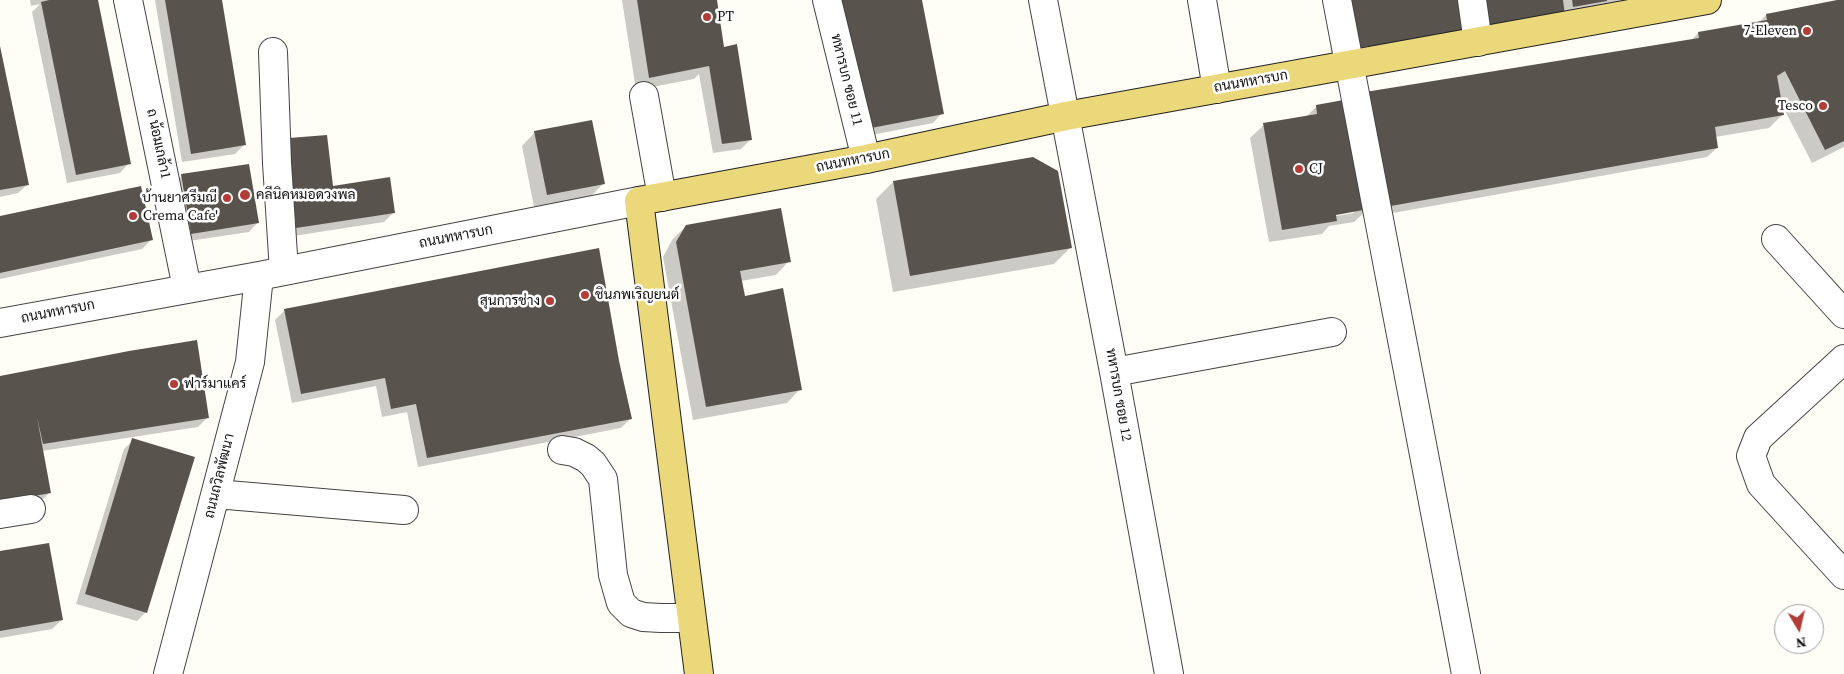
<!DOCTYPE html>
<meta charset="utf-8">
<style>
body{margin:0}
#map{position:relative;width:1844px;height:674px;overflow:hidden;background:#fefdf6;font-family:"Source Serif 4",serif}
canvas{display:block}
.north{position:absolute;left:1774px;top:604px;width:50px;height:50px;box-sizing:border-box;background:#fff;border:1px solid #a0a0a0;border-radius:50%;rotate:171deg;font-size:14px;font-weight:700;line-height:20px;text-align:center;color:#111}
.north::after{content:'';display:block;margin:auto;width:18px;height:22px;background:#b33c37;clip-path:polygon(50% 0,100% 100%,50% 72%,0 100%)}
</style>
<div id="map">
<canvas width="1844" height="674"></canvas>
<div class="north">N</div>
</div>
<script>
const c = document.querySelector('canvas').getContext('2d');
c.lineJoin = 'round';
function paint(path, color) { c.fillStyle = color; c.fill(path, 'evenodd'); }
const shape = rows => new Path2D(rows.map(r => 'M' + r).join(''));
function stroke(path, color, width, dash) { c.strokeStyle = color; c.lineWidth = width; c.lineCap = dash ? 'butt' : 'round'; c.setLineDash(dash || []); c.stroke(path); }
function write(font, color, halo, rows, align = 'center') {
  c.font = font + ' "Source Serif 4",Sarabun,serif'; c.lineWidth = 5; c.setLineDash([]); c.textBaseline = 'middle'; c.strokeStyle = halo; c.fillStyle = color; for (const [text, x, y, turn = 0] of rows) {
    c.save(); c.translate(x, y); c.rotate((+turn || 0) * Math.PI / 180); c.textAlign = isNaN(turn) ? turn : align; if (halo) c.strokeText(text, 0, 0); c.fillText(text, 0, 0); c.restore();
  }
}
const shadow = shape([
 [30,0,97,0,129,163,120,173,67,183,32,12,40,4,31,6],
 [155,0,221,0,245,144,235,154,182,162],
 [622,0,715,0,723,48,750,140,741,149,713,153,699,74,694,79,636,90],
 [920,0,942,113,933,123,856,138],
 [1324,0,1646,0,1333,66],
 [1844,0,1844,147,1812,163,1781,103,1782,115,1769,128,1715,137,1717,148,1707,157,1376,216,1368,209,1354,222,1329,226,1322,234,1269,242,1250,138,1264,125,1306,117,1316,107,1691,41,1698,33,1758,23,1766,15],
 [1354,210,1354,213,1330,217,1329,215],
 [0,48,28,184,18,193,0,197],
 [535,132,604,183,590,197,534,207,522,146],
 [280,149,332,188,393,213,384,222,287,237],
 [182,176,258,222,249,232,182,242,172,185],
 [893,182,1071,247,1054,264,893,292,876,199],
 [0,218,151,240,142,249,0,279],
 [686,226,789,261,776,275,741,281,744,297,800,389,787,403,693,420,663,257,672,240],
 [598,249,630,419,621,428,418,467,407,412,382,417,376,386,292,403,275,320,285,310],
 [0,376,208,417,198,427,42,451,50,492,40,502,0,509],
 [133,440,146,612,137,621,76,604,124,449],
 [0,553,62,620,52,629,0,638]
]);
const building = shape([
 [49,0,98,0,131,164,76,175,41,2],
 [165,0,222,0,246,145,191,154],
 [637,0,717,0,724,47,737,44,752,140,722,144,709,66,649,78],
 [835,0,922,0,944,114,866,129],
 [1343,0,1469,0,1473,31,1350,49],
 [1483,0,1563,0,1565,15,1488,29],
 [1572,0,1607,0,1607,1,1573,7],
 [1837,0,1844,0,1844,141,1825,150,1785,71,1777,76,1784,115,1715,127,1718,148,1385,207,1359,93,1699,38,1698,32,1767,20,1766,14],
 [0,46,29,185,0,190],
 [1349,99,1369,209,1336,215,1337,221,1282,230,1263,123,1317,114,1316,105],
 [592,120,605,184,547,195,534,131],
 [327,135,333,186,390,177,395,213,296,228,289,138],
 [1033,157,1058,171,1072,248,910,276,893,181],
 [249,164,259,223,191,234,181,174],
 [141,186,153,240,0,273,0,216],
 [781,208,791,262,740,271,745,296,783,288,802,390,706,407,676,242,686,225],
 [599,248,619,361,632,419,427,458,416,404,391,409,385,378,301,394,284,309],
 [197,340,209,418,43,444,37,417,51,493,0,502,0,376,129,351],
 [132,438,195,457,147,613,85,594],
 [49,543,63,620,0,631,0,551]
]);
const minor = shape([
 [128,0,187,288],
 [827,0,866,159],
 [1043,0,1114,372,1169,674],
 [1202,0,1217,89],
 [1337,0,1466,674],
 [1472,0,1478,42],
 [273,52,277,163,284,271],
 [644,96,662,197],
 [1776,239,1844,314],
 [0,323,259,276,639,201],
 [1844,359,1758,438,1751,456,1761,484,1844,575],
 [1114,372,1332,332],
 [562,450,574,452,586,458,593,464,603,479,613,575,621,603,631,613,643,617,661,618,691,618],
 [216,494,404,510],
 [0,514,31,509],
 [168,674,250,362,259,276]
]);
const major = shape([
 [699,674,639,201,866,159,1066,116,1707,0]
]);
const markers = [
 [707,17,5,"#b33c37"],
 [1807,31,5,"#b33c37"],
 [1823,106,5,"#b33c37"],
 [1299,169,5,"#b33c37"],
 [245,195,6,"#b33c37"],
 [227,198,5,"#b33c37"],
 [133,216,5,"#b33c37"],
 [585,295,5,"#b33c37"],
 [550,301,5,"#b33c37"],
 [174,384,5,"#b33c37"]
];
const poiNames = [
 ["PT",717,17],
 ["7-Eleven",1797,31,"right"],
 ["Tesco",1813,106,"right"],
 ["CJ",1309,169],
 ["คลีนิคหมอดวงพล",256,195],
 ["บ้านยาศรีมณี",217,198,"right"],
 ["Crema Cafe'",143,216],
 ["ชินภพเริญยนต์",595,295],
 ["สุนการช่าง",540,301,"right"],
 ["ฟาร์มาแคร์",184,384]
];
const streetNames = [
 ["ทหารบก ซอย 11",846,80,76],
 ["ถนนทหารบก",1251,82,-10],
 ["ถ น้อมเกล้า1",158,144,78],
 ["ถนนทหารบก",853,161,-11],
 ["ถนนทหารบก",456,237,-11],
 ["ถนนทหารบก",58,312,-11],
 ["ทหารบก ซอย 12",1118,395,80],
 ["ถนนถวิลพัฒนา",220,476,-76]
];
paint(shadow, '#0003');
paint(building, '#59534e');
stroke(minor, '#444', 30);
stroke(major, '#222', 30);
stroke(minor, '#fff', 28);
stroke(major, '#ead87a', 28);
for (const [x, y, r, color] of markers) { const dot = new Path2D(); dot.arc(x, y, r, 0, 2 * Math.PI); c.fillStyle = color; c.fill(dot); stroke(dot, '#fff', 2); }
write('14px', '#111', '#fff', poiNames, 'left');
write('14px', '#111', '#fff', streetNames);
</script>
